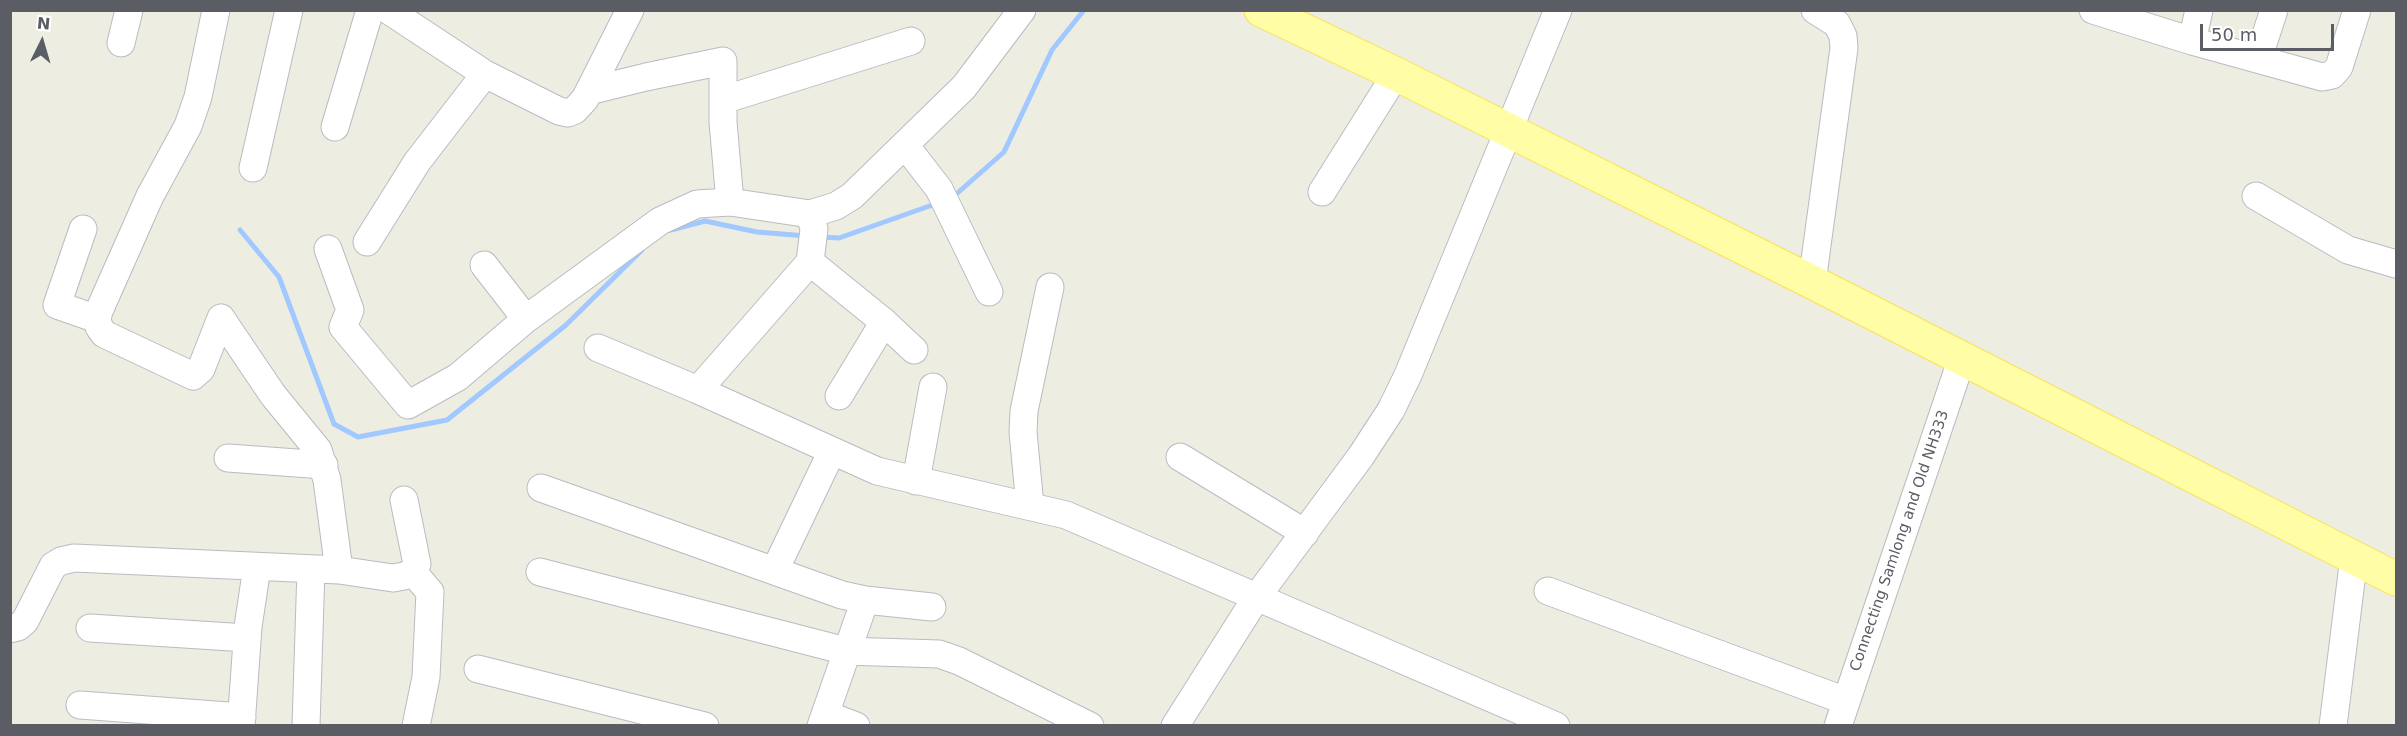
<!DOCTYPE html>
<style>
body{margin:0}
#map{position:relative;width:2407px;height:736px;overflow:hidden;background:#eeede2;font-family:"DejaVu Sans",sans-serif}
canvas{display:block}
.frame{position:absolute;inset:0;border:12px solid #5a5d63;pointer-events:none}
.north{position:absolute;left:12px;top:12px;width:60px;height:60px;-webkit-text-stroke:4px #fff;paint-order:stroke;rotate:5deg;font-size:16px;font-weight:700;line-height:24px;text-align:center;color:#5a5d63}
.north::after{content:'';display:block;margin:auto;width:21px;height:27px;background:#5a5d63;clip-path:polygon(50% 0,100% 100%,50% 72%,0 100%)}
.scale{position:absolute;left:2200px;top:24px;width:134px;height:27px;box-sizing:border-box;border:3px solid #5a5d63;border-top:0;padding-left:8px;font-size:18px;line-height:21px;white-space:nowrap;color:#5a5d63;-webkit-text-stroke:4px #fff;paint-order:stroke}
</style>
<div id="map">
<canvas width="2407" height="736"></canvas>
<div class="frame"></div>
<div class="north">N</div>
<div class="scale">50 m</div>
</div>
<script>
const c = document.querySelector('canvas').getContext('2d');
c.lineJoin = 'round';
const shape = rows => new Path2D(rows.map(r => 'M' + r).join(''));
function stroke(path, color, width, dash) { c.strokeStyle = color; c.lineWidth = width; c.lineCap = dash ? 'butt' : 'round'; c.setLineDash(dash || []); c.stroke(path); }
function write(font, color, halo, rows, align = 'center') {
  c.font = font + ' "DejaVu Sans",sans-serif'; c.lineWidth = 6; c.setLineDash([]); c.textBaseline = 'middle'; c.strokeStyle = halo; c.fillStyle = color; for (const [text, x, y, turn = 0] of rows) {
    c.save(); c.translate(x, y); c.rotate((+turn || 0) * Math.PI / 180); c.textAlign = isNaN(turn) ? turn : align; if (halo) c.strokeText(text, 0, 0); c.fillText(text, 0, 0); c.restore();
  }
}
const stream = shape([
 [953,197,1004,152,1052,50,1084,10],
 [240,230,279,277,334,424,358,437,447,420,566,325,642,250],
 [671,230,705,221,757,232,806,236],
 [822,237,839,238,938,203]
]);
const minor = shape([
 [216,10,198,97,188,126,150,196,99,311,97,319,99,327,104,334,193,376,201,369,221,318],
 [388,10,485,74,559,111,568,113,575,110,585,99,630,10],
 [2093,10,2192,41,2322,77,2332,75,2339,67,2357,10],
 [2192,41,2199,10],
 [121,43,129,10],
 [2258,59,2274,10],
 [589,91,646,77,723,61,723,122,730,202],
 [723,100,911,41],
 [335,127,370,10],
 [905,145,939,189,989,292],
 [253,168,289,10],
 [1322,192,1396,74],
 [2256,196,2348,250,2396,264],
 [83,229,57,305,97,319],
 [367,242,417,162,485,74],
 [328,249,350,310,343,327,408,405,458,377,526,319,660,221,697,204,730,202,810,214,836,206,852,196,964,87,1022,10],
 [810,262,884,322,914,350],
 [484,265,526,319],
 [1812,282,1844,48,1843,36,1837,24,1815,10],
 [221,318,273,395,318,450,327,480,339,570],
 [598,348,698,390,877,471,1066,515,1556,726],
 [698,390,810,262,814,229,810,214],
 [839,396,884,322],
 [1180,457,1305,533],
 [228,458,324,465],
 [916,481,933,387],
 [541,488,842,595,865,600,932,607],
 [1030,506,1023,432,1024,411,1050,287],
 [775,570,832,451],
 [413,572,430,592,426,677,416,726],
 [540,572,846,651,939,654,959,661,1090,726],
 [1548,591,1846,701],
 [90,628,247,638],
 [10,629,18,627,25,621,53,566,61,561,74,558,339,570,393,578,404,576,413,572,417,564,404,500],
 [478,669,705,726],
 [80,705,242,717],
 [825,714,856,726],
 [241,726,248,627,257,567],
 [306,726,311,569],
 [821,726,865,600],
 [1175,726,1256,598,1361,456,1391,410,1408,375,1558,10],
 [1838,726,1962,358],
 [2333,726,2354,557]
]);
const major = shape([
 [1261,10,1396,74,1812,282,2396,579]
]);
const streetNames = [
 ["Connecting Samlong and Old NH333",1900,541,-71]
];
stroke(stream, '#a1c8ff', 5);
stroke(minor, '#babbc1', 29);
stroke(major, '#f8e250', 35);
stroke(minor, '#fff', 27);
stroke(major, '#fffea6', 33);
write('15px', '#5a5d63', '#fff', streetNames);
</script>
